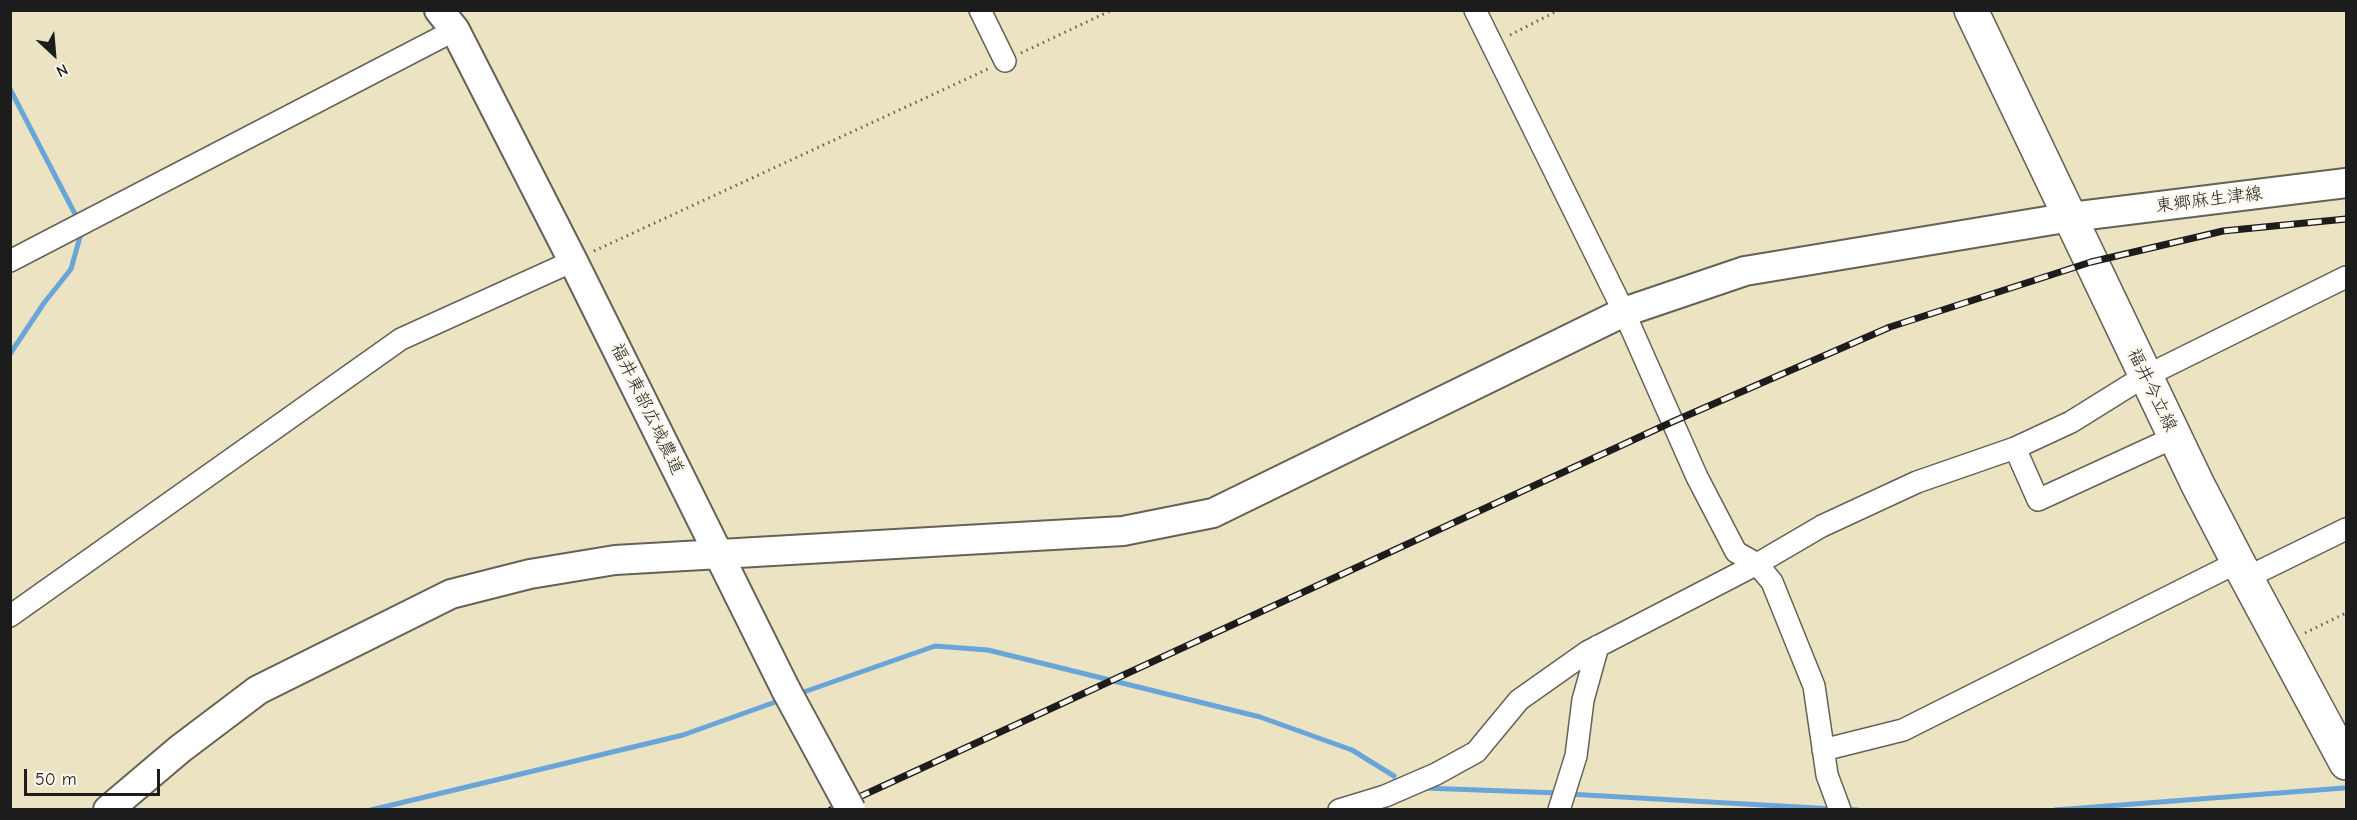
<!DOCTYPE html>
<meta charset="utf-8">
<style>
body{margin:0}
#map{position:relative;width:2357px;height:820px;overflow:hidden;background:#ebe3c2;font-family:"Comic Neue",sans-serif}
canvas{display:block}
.frame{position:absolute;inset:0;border:12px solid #1c1c1c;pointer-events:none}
.north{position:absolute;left:24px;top:24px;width:60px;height:60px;-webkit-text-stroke:4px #fbf7ec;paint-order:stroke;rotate:154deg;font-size:16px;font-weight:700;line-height:24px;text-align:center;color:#1c1c1c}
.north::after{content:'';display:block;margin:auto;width:21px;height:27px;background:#1c1c1c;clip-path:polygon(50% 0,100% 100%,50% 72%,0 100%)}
.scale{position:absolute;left:24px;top:769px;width:136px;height:27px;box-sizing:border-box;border:3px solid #1c1c1c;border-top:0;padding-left:8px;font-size:18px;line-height:21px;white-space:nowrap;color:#1c1c1c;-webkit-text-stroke:4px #fbf7ec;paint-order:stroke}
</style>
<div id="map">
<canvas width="2357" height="820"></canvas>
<div class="frame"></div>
<div class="north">N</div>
<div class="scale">50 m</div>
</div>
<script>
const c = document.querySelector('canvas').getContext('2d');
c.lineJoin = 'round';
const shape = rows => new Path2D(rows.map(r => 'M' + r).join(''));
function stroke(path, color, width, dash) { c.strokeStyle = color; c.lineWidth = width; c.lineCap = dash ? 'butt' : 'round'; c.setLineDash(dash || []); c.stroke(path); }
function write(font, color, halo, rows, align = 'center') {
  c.font = font + ' "Comic Neue","Klee One",sans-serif'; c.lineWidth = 5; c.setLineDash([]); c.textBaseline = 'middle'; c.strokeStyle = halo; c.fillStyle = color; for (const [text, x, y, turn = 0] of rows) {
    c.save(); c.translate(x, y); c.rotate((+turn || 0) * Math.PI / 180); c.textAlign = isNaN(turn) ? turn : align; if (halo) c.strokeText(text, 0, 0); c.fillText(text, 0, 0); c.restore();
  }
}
const stream = shape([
 [10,89,75,214],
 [10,354,44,303,71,269,80,237],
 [798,694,935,646,988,650,1260,717,1352,750,1394,776],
 [1424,788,1559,793],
 [1568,794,1834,809],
 [1843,809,1858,810],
 [371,810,683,735,781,700],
 [2055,810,2344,788]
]);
const path = shape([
 [1510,35,1559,10],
 [1021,53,1112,10],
 [594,251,988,69],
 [2305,633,2346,613]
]);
const street = shape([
 [980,10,1005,61],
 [1475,10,1624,312,1697,477,1736,552,1757,564,1772,582,1814,686,1827,775,1840,810],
 [10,261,455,30],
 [2015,448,2038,500,2175,437],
 [2246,578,2346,529],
 [10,616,401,339,573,261],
 [1823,750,1903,730,2238,562],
 [1339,810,1385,796,1436,774,1476,752,1519,700,1587,652,1757,564,1822,526,1917,482,2015,448,2071,422,2140,379,2346,277],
 [1559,810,1576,756,1583,700,1598,646]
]);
const secondary = shape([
 [439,10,455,30,573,261,786,690],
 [108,810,180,749,258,690,451,594,530,574,615,560,1123,531,1213,513,1624,312,1745,271,2071,217,2346,183]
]);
const primary = shape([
 [1971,10,2198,485,2238,562,2346,763]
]);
const rail = shape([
 [831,810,1672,422,1890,327,2091,262,2223,231,2346,219]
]);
const secondaryBridge = shape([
 [786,690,851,810]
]);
const streetNames = [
 ["東郷麻生津線",2209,200,-7],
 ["福井今立線",2152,390,64],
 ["福井東部広域農道",647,409,64]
];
stroke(stream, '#6aa5da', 5);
stroke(street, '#646256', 24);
stroke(secondary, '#646256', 32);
stroke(primary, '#646256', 36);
stroke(path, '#646256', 3, [1.5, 4.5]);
stroke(street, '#fff', 21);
stroke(secondary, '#fff', 28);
stroke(primary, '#fff', 33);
stroke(rail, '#1c1c1c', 7);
stroke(rail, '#fbf7ec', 4.5, [14]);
stroke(secondaryBridge, '#646256', 32, []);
stroke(secondaryBridge, '#fff', 28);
write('18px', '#1c1c1c', '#fbf7ec', streetNames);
</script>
